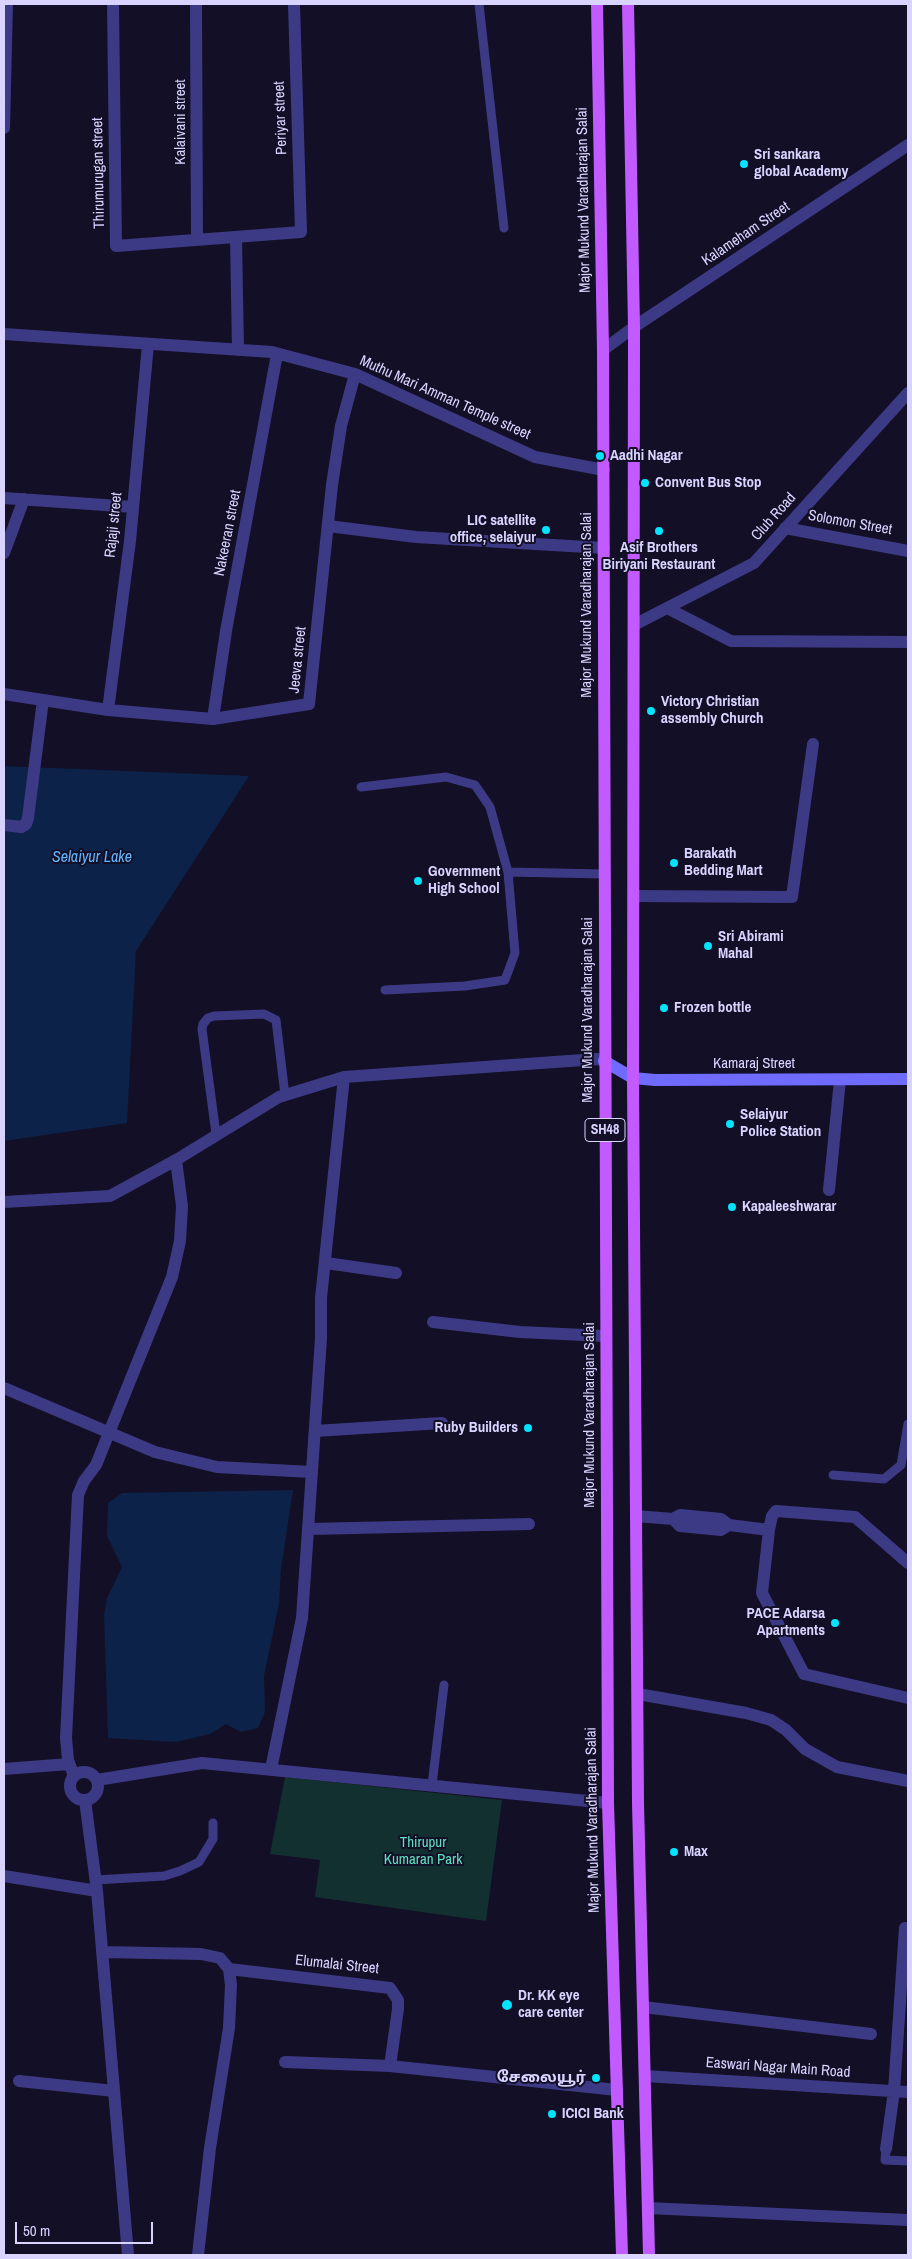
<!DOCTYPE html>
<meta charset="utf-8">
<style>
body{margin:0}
#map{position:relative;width:912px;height:2259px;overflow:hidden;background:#130f26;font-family:"Archivo Narrow",sans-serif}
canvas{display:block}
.frame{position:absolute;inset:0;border:5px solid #d9d4ff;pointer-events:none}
.scale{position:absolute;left:15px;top:2222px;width:138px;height:22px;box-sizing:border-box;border:2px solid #d9d4ff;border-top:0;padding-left:6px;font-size:15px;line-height:18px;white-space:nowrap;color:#d9d4ff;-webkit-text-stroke:4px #130f26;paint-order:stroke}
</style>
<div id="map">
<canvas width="912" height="2259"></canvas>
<div class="frame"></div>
<div class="scale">50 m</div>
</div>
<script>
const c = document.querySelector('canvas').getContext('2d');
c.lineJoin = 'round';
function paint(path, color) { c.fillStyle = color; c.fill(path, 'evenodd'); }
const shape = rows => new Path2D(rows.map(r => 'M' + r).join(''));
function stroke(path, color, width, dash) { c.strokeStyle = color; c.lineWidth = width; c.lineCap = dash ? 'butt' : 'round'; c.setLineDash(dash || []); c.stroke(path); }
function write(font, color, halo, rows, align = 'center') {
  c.font = font + ' "Archivo Narrow","Noto Sans Tamil",sans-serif'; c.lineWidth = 4; c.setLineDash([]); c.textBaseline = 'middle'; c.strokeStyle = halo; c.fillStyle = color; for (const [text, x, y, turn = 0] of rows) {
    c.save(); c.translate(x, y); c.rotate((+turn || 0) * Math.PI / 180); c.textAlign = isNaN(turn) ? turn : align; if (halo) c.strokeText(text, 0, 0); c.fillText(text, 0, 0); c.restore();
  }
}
const green = shape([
 [285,1777,502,1800,486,1921,315,1897,320,1860,270,1854]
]);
const water = shape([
 [4,766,249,776,136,951,127,1123,4,1141],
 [293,1490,281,1569,279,1604,264,1676,265,1712,258,1728,241,1732,226,1724,210,1734,176,1742,108,1738,104,1616,107,1598,122,1567,107,1536,108,1503,122,1493]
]);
const lane = shape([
 [479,4,504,228],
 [361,787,446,777,475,785,490,807,508,872,604,874],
 [385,990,465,986,505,980,515,953,508,872],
 [216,1134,202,1029,203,1024,208,1018,214,1016,264,1014,276,1020,285,1095],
 [833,1475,884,1479,901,1465,908,1424],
 [432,1785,444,1685],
 [95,1880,164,1876,180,1871,199,1862,213,1839,213,1823],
 [886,2149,885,2160,908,2161]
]);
const street = shape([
 [113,4,116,246,301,232,294,4],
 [196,4,197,240],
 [4,128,7,4],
 [236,237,238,350],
 [4,334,272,352,355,374,535,457,604,470],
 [603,350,634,327,908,145],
 [4,498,133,507],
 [328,526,416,537,604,548],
 [785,528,908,551],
 [4,553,24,499],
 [667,608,731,641,908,642],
 [634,625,754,563,908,393],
 [4,694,108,710,213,719,309,704,332,485,341,426,355,374],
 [108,710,130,541,148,344],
 [213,719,226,631,277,354],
 [4,825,21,827,26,824,28,818,43,700],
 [634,896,792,897,813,744],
 [829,1190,840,1080],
 [4,1202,110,1196,176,1160,279,1097,344,1077,597,1059,604,1061],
 [326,1263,396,1273],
 [433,1322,520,1332,606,1336],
 [4,1388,155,1452,217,1467,312,1472],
 [315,1431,442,1423],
 [636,1516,673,1519,680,1515,721,1519,729,1525,769,1530,762,1593,804,1674,908,1698],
 [673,1519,680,1526,721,1530,729,1525],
 [309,1529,529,1524],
 [769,1530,772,1516,776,1511,855,1517,908,1563],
 [638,1694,746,1713,771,1720,786,1730,805,1749,837,1767,908,1781],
 [4,1769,69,1764],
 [271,1769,302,1618,321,1338,321,1298,344,1077],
 '70 1786a14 14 0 1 1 28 0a14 14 0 1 1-28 0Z',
 [74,1776,68,1760,66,1738,78,1495,84,1481,96,1465,172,1277,180,1241,182,1206,176,1160],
 [97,1780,202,1763,608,1803],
 [85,1800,97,1891,128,2255],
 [4,1876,97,1891],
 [102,1952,201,1954,220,1958,229,1969,231,1985,229,2028,210,2148,198,2255],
 [229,1969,390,1988,398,2000,398,2009,390,2066],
 [643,2007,871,2034],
 [285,2062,390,2066,617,2090],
 [645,2076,908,2092],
 [19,2081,114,2091],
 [886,2149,894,2091,905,1928],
 [648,2208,908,2220]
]);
const secondary = shape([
 [604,1061,633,1078,655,1080,908,1079]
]);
const primary = shape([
 [597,4,603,350,608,1803,622,2255],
 [628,4,634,327,633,1078,638,1803,649,2255]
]);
const markers = [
 [744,164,5,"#00e5ff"],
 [600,456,5,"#00e5ff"],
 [645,483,5,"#00e5ff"],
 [546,530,5,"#00e5ff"],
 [659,531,5,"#00e5ff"],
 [651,711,5,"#00e5ff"],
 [674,863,5,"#00e5ff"],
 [418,881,5,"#00e5ff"],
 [708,946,5,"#00e5ff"],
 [664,1008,5,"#00e5ff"],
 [730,1124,5,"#00e5ff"],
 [732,1207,5,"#00e5ff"],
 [528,1428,5,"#00e5ff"],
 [835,1623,5,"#00e5ff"],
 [674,1852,5,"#00e5ff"],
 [507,2005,6,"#00e5ff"],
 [596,2078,5,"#00e5ff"],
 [552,2114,5,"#00e5ff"]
];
const shields = [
 [605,1130,40]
];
const shieldNames = [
 ["SH48",605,1130]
];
const streetNames = [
 ["Periyar street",281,118,-92],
 ["Kalaivani street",181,122,-90],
 ["Thirumurugan street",99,173,-91],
 ["Major Mukund Varadharajan Salai",584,200,-91],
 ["Kalameham Street",746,234,-34],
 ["Muthu Mari Amman Temple street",445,398,24],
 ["Club Road",774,517,-48],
 ["Solomon Street",850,523,10],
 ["Rajaji street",114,525,-84],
 ["Nakeeran street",228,533,-79],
 ["Major Mukund Varadharajan Salai",587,605,-90],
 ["Jeeva street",298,660,-84],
 ["Major Mukund Varadharajan Salai",588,1010,-90],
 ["Kamaraj Street",754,1064],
 ["Major Mukund Varadharajan Salai",590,1415,-90],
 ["Major Mukund Varadharajan Salai",593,1820,-91],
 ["Elumalai Street",337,1965,6],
 ["Easwari Nagar Main Road",778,2068,4]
];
const poiNames = [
 ["Sri sankara",754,155],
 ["global Academy",754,172],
 ["Aadhi Nagar",610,456],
 ["Convent Bus Stop",655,483],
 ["LIC satellite",536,521,"right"],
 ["office, selaiyur",536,538,"right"],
 ["Asif Brothers",659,548,"center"],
 ["Biriyani Restaurant",659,565,"center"],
 ["Victory Christian",661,702],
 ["assembly Church",661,719],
 ["Barakath",684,854],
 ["Bedding Mart",684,871],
 ["Government",428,872],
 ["High School",428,889],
 ["Sri Abirami",718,937],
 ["Mahal",718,954],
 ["Frozen bottle",674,1008],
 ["Selaiyur",740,1115],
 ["Police Station",740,1132],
 ["Kapaleeshwarar",742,1207],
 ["Ruby Builders",518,1428,"right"],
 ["PACE Adarsa",825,1614,"right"],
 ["Apartments",825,1631,"right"],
 ["Max",684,1852],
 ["Dr. KK eye",518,1996],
 ["care center",518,2013],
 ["சேலையூர்",586,2078,"right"],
 ["ICICI Bank",562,2114]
];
const parkNames = [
 ["Thirupur",423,1843],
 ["Kumaran Park",423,1860]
];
const waterNames = [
 ["Selaiyur Lake",92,858]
];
paint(green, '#12302f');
paint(water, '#0c2248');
stroke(lane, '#3d3a85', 9);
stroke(street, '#3d3a85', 12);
stroke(secondary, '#6f6bff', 12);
stroke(primary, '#c25bff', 12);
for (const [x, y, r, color] of markers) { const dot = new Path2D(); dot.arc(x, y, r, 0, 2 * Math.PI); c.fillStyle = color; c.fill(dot); stroke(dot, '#130f26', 2); }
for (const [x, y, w] of shields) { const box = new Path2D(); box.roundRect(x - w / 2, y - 11.5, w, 23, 4); c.fillStyle = '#130f26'; c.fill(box); stroke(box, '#d9d4ff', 1); }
write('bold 14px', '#d9d4ff', null, shieldNames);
write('15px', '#d9d4ff', '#130f26', streetNames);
write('bold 15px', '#d9d4ff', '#130f26', poiNames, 'left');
write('15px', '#5fe0c0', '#130f26', parkNames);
write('italic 16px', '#62b6ff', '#130f26', waterNames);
</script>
